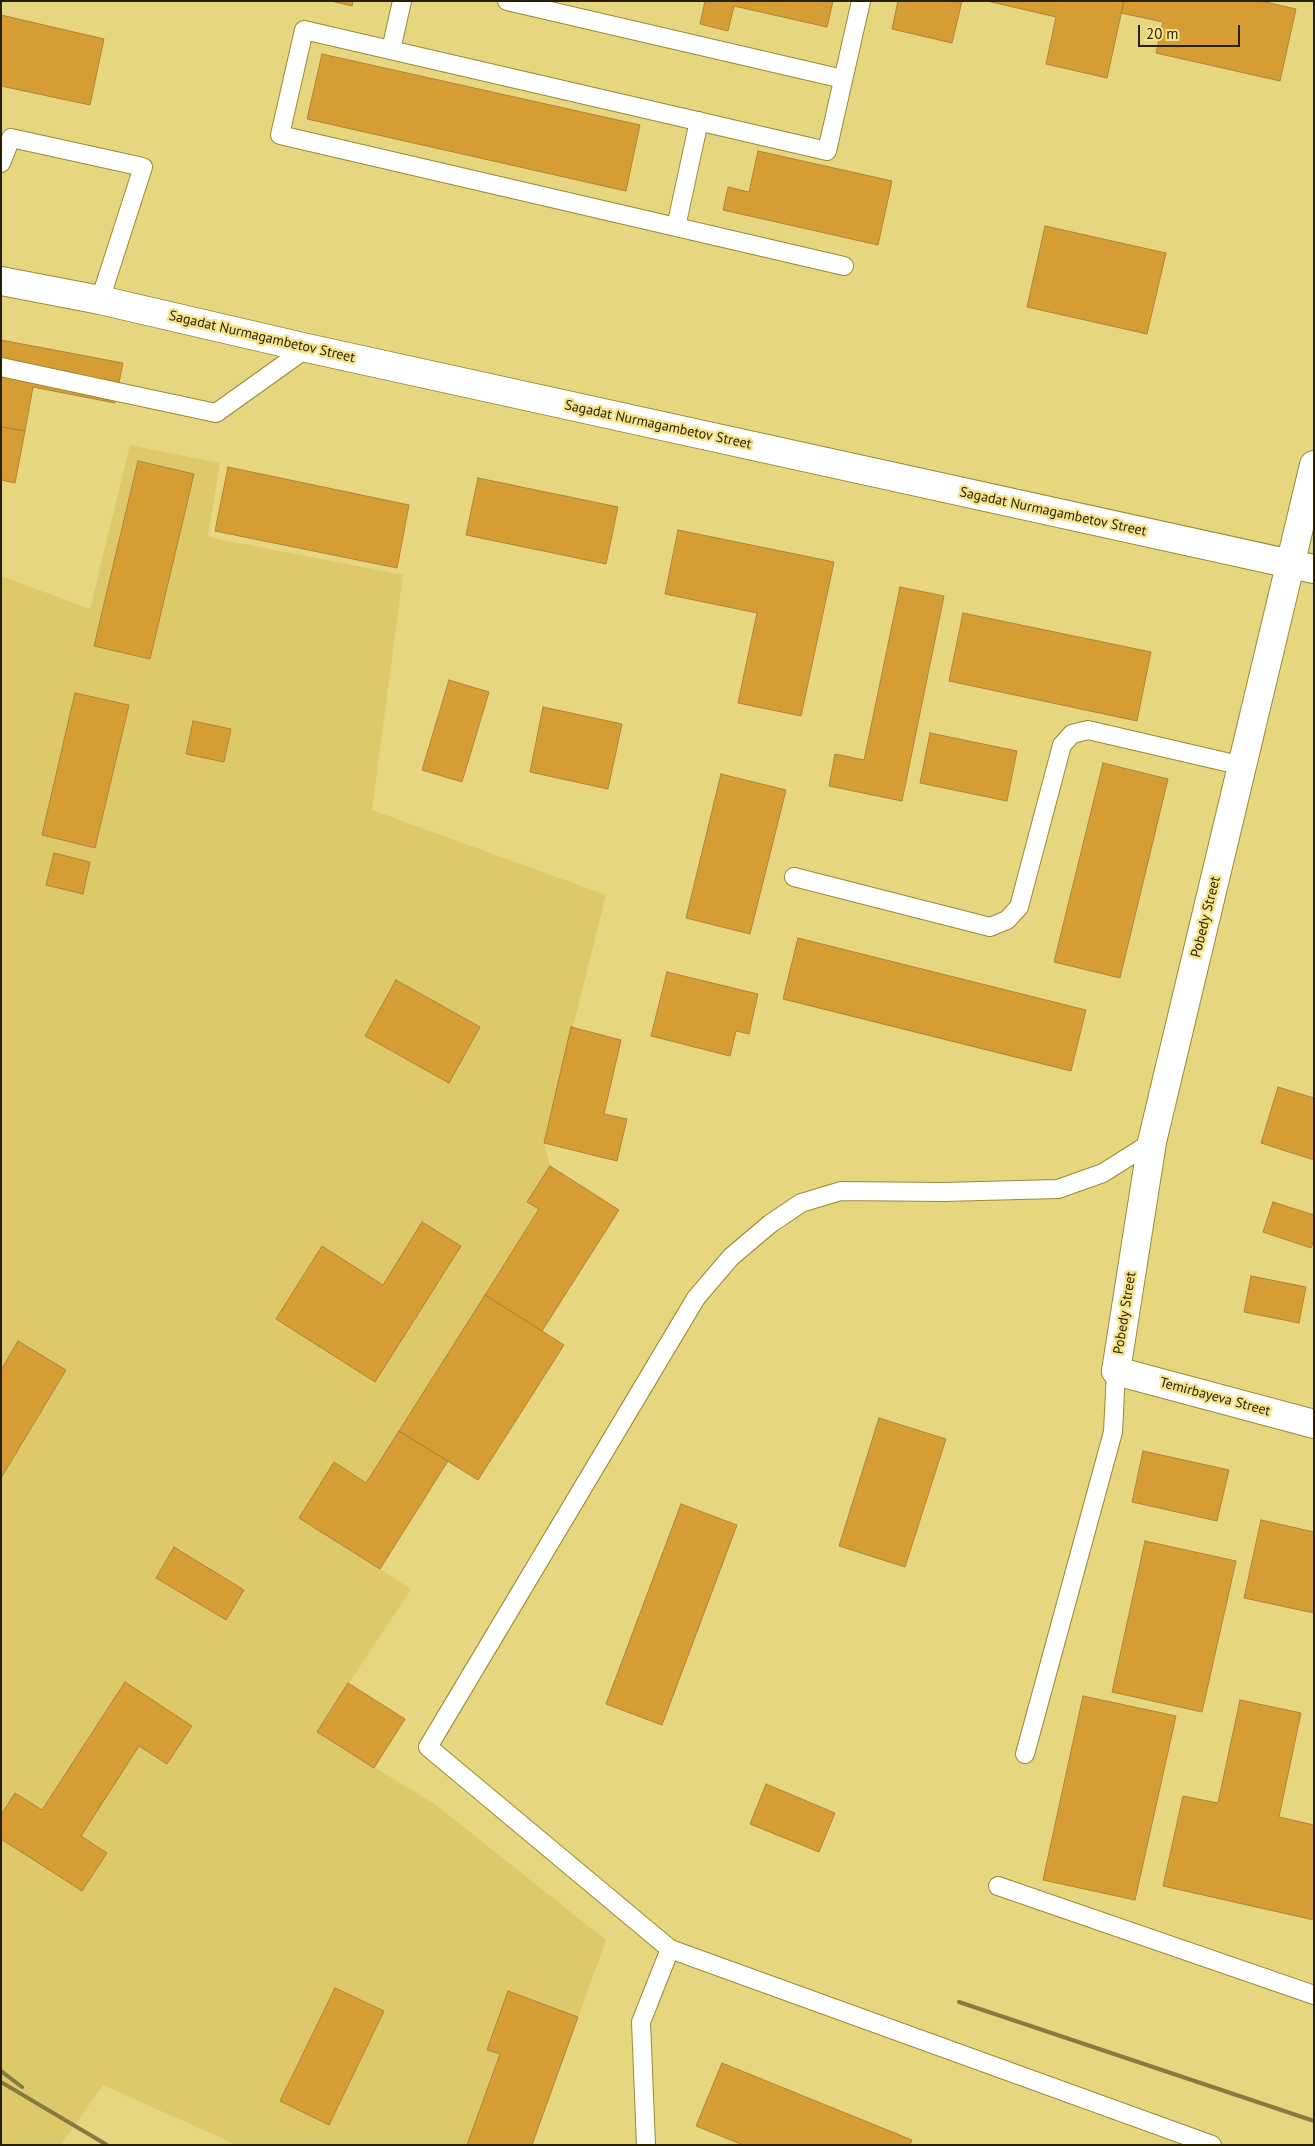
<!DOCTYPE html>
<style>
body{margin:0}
#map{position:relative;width:1315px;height:2146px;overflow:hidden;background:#e7d680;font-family:"PT Sans",sans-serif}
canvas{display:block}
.frame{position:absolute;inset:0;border:2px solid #261f00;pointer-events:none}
.scale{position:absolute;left:1138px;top:25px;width:102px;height:22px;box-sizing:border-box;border:2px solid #261f00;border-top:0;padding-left:6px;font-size:15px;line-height:18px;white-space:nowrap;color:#261f00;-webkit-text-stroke:4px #f5e38d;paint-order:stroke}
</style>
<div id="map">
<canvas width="1315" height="2146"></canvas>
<div class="frame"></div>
<div class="scale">20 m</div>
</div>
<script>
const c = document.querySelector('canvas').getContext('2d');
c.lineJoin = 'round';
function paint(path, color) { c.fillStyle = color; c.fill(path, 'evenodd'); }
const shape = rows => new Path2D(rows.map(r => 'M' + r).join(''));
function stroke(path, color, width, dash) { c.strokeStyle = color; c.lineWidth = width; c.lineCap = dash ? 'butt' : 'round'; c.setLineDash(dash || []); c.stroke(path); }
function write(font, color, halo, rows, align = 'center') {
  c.font = font + ' "PT Sans",sans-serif'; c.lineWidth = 5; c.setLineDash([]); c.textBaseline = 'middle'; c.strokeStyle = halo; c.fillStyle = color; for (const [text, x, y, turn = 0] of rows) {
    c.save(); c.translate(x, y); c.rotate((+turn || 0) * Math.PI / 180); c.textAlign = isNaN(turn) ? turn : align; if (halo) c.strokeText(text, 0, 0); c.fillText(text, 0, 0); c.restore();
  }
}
const built = shape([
 [130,445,220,463,208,537,403,575,372,810,606,895,544,1143,550,1166,528,1202,539,1209,399,1431,448,1461,380,1569,411,1589,317,1732,436,1805,606,1940,532,2145,237,2145,103,2085,61,2145,1,2144,1,576,90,609]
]);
const building = shape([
 [331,1,353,1,352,6,331,1],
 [705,1,833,1,827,27,734,6,728,31,700,24,705,1],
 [898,1,962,1,952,43,892,29,898,1],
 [987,1,1124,1,1107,78,1046,64,1056,17,987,1],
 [1124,1,1261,1,1296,9,1280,81,1156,53,1163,22,1121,13,1124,1],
 [1,15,104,39,90,105,1,86,1,15],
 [322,54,640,125,626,191,307,119,322,54],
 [758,151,892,181,878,245,723,210,728,187,749,192,758,151],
 [1045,226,1166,253,1147,334,1027,307,1045,226],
 [1,340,123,363,115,403,33,387,25,431,1,427,1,340],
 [1,427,25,431,15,483,1,480,1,427],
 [138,461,194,474,150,659,94,646,138,461],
 [228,467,409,505,397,568,215,531,228,467],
 [478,478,618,507,606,564,466,535,478,478],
 [678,530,834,562,801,716,738,703,757,613,665,594,678,530],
 [900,587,944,596,902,801,829,786,835,754,864,760,900,587],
 [963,613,1151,652,1137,721,949,681,963,613],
 [449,680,489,692,462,782,422,770,449,680],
 [75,693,129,705,95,848,42,835,75,693],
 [543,707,622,724,608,789,530,772,543,707],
 [193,721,231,729,224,762,186,754,193,721],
 [930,733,1017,751,1007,801,920,783,930,733],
 [1103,763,1168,779,1120,978,1054,962,1103,763],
 [721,774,786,790,750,934,686,918,721,774],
 [54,853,90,862,83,894,46,885,54,853],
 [798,938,1086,1010,1071,1071,783,999,798,938],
 [667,972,758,994,749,1034,736,1031,730,1056,651,1036,667,972],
 [396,980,480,1027,449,1083,365,1036,396,980],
 [571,1027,621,1040,604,1114,627,1119,617,1161,544,1143,571,1027],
 [1278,1087,1314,1098,1314,1160,1261,1143,1278,1087],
 [550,1166,619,1210,542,1331,485,1295,539,1209,527,1202,550,1166],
 [1273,1202,1314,1215,1314,1241,1311,1248,1263,1232,1273,1202],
 [422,1222,461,1246,375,1382,276,1319,322,1246,383,1285,422,1222],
 [1251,1276,1306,1287,1299,1323,1244,1312,1251,1276],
 [485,1295,564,1345,478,1480,399,1431,485,1295],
 [18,1341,66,1370,1,1478,1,1370,18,1341],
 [879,1418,946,1439,905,1567,839,1546,879,1418],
 [399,1431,448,1461,380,1569,299,1518,334,1462,366,1483,399,1431],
 [1143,1451,1229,1470,1217,1521,1132,1502,1143,1451],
 [681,1504,737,1525,662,1725,606,1704,681,1504],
 [1261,1520,1314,1532,1314,1613,1244,1598,1261,1520],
 [1145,1541,1236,1561,1202,1712,1112,1692,1145,1541],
 [174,1547,244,1590,226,1620,156,1578,174,1547],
 [125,1682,192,1726,167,1764,139,1746,81,1836,107,1853,82,1891,1,1839,1,1815,15,1793,42,1810,125,1682],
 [348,1683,405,1719,374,1768,317,1732,348,1683],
 [1083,1696,1176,1716,1135,1900,1043,1880,1083,1696],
 [1240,1700,1301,1713,1279,1817,1314,1825,1314,1920,1163,1886,1183,1796,1218,1803,1240,1700],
 [766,1784,835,1813,819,1852,750,1824,766,1784],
 [335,1988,384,2011,329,2125,280,2101,335,1988],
 [508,1991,578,2017,532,2145,467,2145,500,2054,487,2050,508,1991],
 [722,2063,912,2140,910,2145,743,2145,696,2126,722,2063]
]);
const service = shape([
 [507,1,843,79],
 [391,50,402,1],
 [1,163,11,138,143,167,100,300],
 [676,227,699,121],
 [844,266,280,135,304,30,827,151,861,1],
 [1,367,216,413,307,348],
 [794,877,990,927,1007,920,1019,907,1062,745,1072,734,1088,730,1243,766],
 [1152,1142,1103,1173,1058,1189,943,1192,841,1191,801,1203,770,1224,731,1257,696,1298,428,1747,670,1949,1212,2145],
 [1025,1754,1113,1432,1116,1371],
 [998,1886,1314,1995],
 [646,2145,641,2022,670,1949]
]);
const minor = shape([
 [1116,1371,1314,1424]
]);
const tertiary = shape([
 [1,281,100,300,307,348,1314,569],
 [1116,1371,1152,1142,1314,465]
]);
const rail = shape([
 [959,2002,1314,2121],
 [1,2071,22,2087],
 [1,2082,107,2145]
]);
const streetNames = [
 ["Sagadat Nurmagambetov Street",262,337,13],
 ["Sagadat Nurmagambetov Street",658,425,12],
 ["Sagadat Nurmagambetov Street",1053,512,12],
 ["Pobedy Street",1206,917,-76],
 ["Pobedy Street",1125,1313,-81],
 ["Temirbayeva Street",1215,1397,15]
];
paint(built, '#ddc96a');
paint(building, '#d69d34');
stroke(building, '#b08337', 1);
stroke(service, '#9b8a33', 20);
stroke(minor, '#9b8a33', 30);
stroke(tertiary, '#9b8a33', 30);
stroke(service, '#fff', 18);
stroke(minor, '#fff', 28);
stroke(tertiary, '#fff', 28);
stroke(rail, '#867a40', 4);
write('14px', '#261f00', '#f5e38d', streetNames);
</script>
